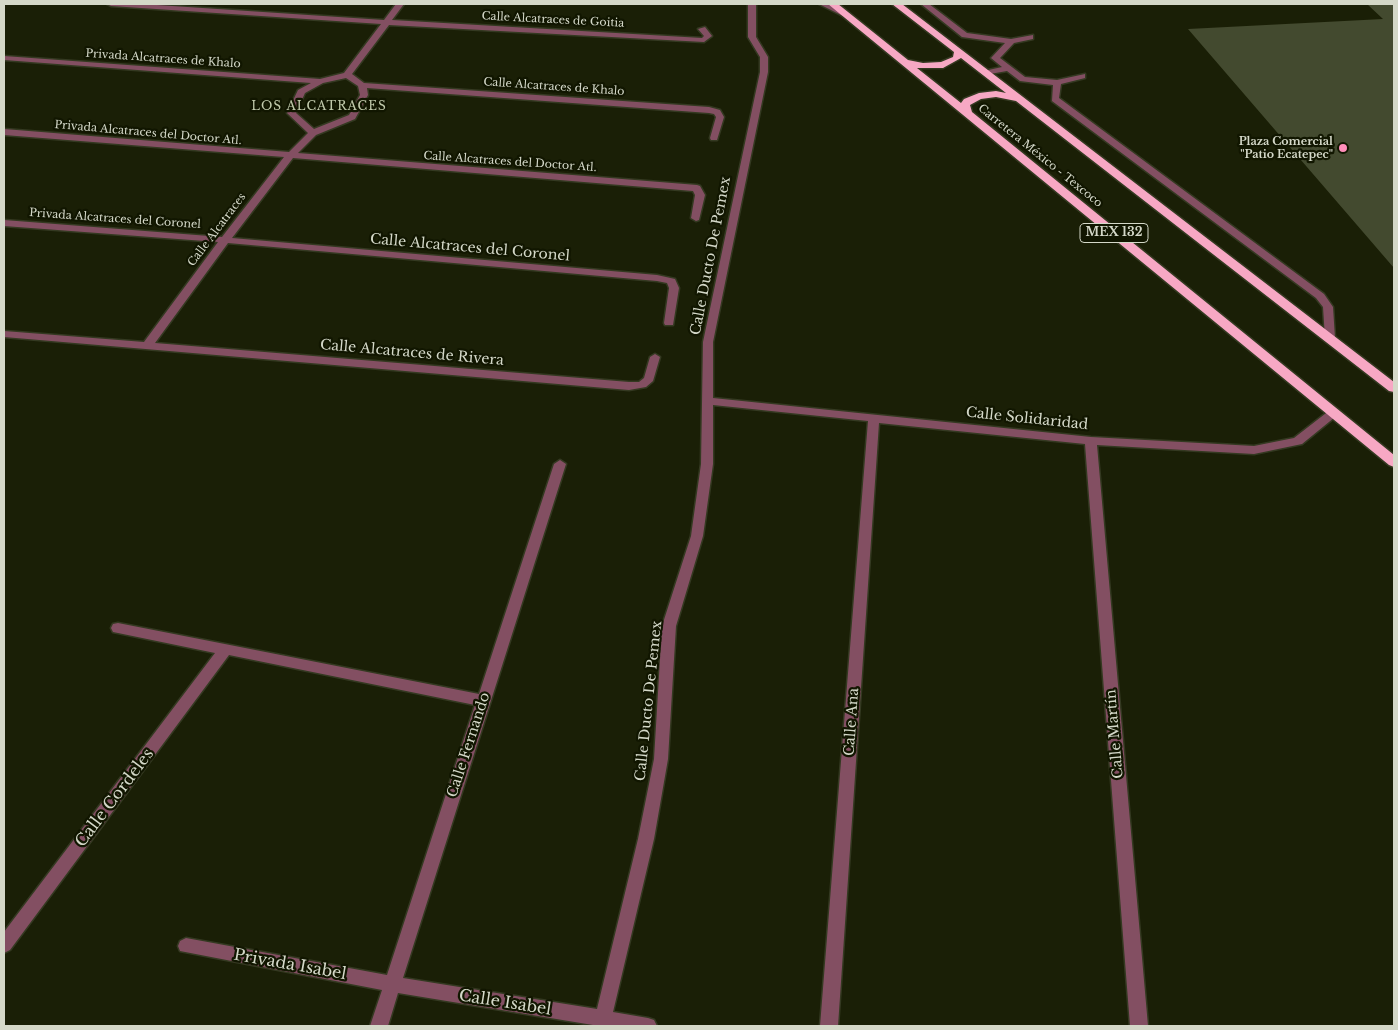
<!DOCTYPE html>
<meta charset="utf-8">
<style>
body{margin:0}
#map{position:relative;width:1398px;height:1030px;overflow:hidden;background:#1a1f06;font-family:"Libre Baskerville",serif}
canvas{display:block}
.frame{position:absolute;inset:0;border:5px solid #d4d8c8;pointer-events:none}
</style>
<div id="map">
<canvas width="1398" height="1030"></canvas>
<div class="frame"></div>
</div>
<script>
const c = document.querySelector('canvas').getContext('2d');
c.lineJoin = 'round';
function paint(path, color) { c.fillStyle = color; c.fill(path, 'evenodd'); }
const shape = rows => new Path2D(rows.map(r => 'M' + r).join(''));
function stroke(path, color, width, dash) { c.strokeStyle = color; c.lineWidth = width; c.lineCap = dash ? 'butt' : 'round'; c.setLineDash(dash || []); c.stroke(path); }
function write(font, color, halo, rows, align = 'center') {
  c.font = font + ' "Libre Baskerville",serif'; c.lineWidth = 4.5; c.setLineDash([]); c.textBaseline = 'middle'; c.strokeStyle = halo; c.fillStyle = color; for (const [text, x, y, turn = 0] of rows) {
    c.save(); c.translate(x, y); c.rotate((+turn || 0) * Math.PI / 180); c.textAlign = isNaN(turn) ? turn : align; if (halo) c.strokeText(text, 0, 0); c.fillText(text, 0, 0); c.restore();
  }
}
const building = shape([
 [1367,4,1394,4,1394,268,1188,29,1383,19]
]);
const minor = shape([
 [107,4,142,4,384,20,396,4,404,4,392,20,702,38,704,36,698,29,705,27,712,36,704,42,389,25,352,74,364,83,709,107,720,110,724,117,717,140,711,140,710,138,716,117,714,114,709,113,367,88,368,95,355,119,316,135,298,153,697,185,700,186,705,195,699,220,696,221,691,218,695,195,693,191,293,158,232,238,657,275,675,279,679,288,673,325,665,325,664,323,669,288,667,283,657,281,228,243,155,343,629,382,639,382,644,378,650,357,655,354,660,357,653,381,646,387,629,390,4,337,4,331,144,342,218,242,4,226,4,220,222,237,284,157,4,135,4,129,289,152,308,133,287,113,298,90,311,83,4,60,4,56,320,79,344,73,381,24,111,6,107,4],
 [346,78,358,86,360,95,349,115,314,129,296,113,305,93,323,83,346,78],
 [748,4,756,4,756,37,768,57,768,72,713,342,713,398,1091,437,1254,446,1294,438,1330,410,1338,410,1340,413,1302,444,1254,454,1097,445,1148,1026,1130,1026,1085,444,879,423,838,1026,820,1026,868,421,713,405,713,464,703,536,676,626,668,759,654,839,613,1012,648,1018,654,1020,657,1026,599,1026,398,993,388,1026,370,1026,382,990,180,951,178,946,180,941,186,938,387,975,475,705,229,655,10,950,4,953,4,932,215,653,118,633,113,632,111,628,113,624,118,623,479,694,554,464,560,460,566,464,403,978,597,1009,638,839,654,759,662,626,691,536,701,464,703,342,760,72,760,57,748,37,748,4],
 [819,4,829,4,850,14,843,16,819,4],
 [921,4,929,4,967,33,1011,39,1033,35,1033,39,1014,43,1000,58,1025,77,1057,80,1085,74,1085,78,1061,84,1059,98,1324,294,1333,307,1335,338,1334,340,1326,340,1325,338,1323,307,1316,298,1052,101,1053,85,1020,81,1007,71,984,75,984,71,1002,67,991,58,1005,43,962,37,921,4]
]);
const highway = shape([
 [828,4,838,4,908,60,923,63,941,62,953,57,954,52,892,4,902,4,1394,382,1394,392,1389,391,1016,101,996,97,981,99,970,105,972,112,1394,455,1394,467,1389,465,828,4],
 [961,58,1006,93,996,91,979,93,964,99,961,103,917,68,943,68,961,58]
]);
const markers = [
 [1343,148,5,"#ff8eb9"]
];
const farStreetnames = [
 ["Calle Alcatraces de Goitia",553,20,3],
 ["Privada Alcatraces de Khalo",163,59,4],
 ["Calle Alcatraces de Khalo",554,87,4],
 ["Privada Alcatraces del Doctor Atl.",148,133,5],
 ["Carretera México - Texcoco",1040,156,39],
 ["Calle Alcatraces del Doctor Atl.",510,162,4],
 ["Privada Alcatraces del Coronel",115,219,4],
 ["Calle Alcatraces",217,230,-53]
];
const farPoinames = [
 ["Plaza Comercial",1333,142],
 ["\"Patio Ecatepec\"",1333,155]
];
const farNeighbourhoodnames = [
 ["LOS ALCATRACES",319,107]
];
const shields = [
 [1114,233,68]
];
const shieldNames = [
 ["MEX 132",1114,233]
];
const streetNames = [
 ["Calle Alcatraces del Coronel",470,248,5],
 ["Calle Ducto De Pemex",711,256,-79],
 ["Calle Alcatraces de Rivera",412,353,5],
 ["Calle Solidaridad",1027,419,6],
 ["Calle Ducto De Pemex",649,701,-84],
 ["Calle Ana",852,722,-86],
 ["Calle Martín",1115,734,-95],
 ["Calle Fernando",469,745,-72]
];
const nearStreetnames = [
 ["Calle Cordeles",115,798,-53],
 ["Privada Isabel",290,965,10],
 ["Calle Isabel",505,1003,9]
];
paint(building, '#434a2f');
stroke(minor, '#343921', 3);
stroke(highway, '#343921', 3);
paint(minor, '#834f62');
paint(highway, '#f7a8c4');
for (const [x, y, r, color] of markers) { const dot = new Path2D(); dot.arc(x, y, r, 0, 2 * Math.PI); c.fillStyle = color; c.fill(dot); stroke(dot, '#111600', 2); }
write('11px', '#d4d8c8', '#111600', farStreetnames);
write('bold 11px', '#d4d8c8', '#111600', farPoinames, 'right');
c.letterSpacing = '1px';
write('12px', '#c0c9aa', '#111600', farNeighbourhoodnames);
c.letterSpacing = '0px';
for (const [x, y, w] of shields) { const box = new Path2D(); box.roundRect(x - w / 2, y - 9.5, w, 19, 4); c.fillStyle = '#111600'; c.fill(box); stroke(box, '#d4d8c8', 1); }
write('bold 12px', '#d4d8c8', null, shieldNames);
write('14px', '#d4d8c8', '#111600', streetNames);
write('16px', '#d4d8c8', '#111600', nearStreetnames);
</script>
